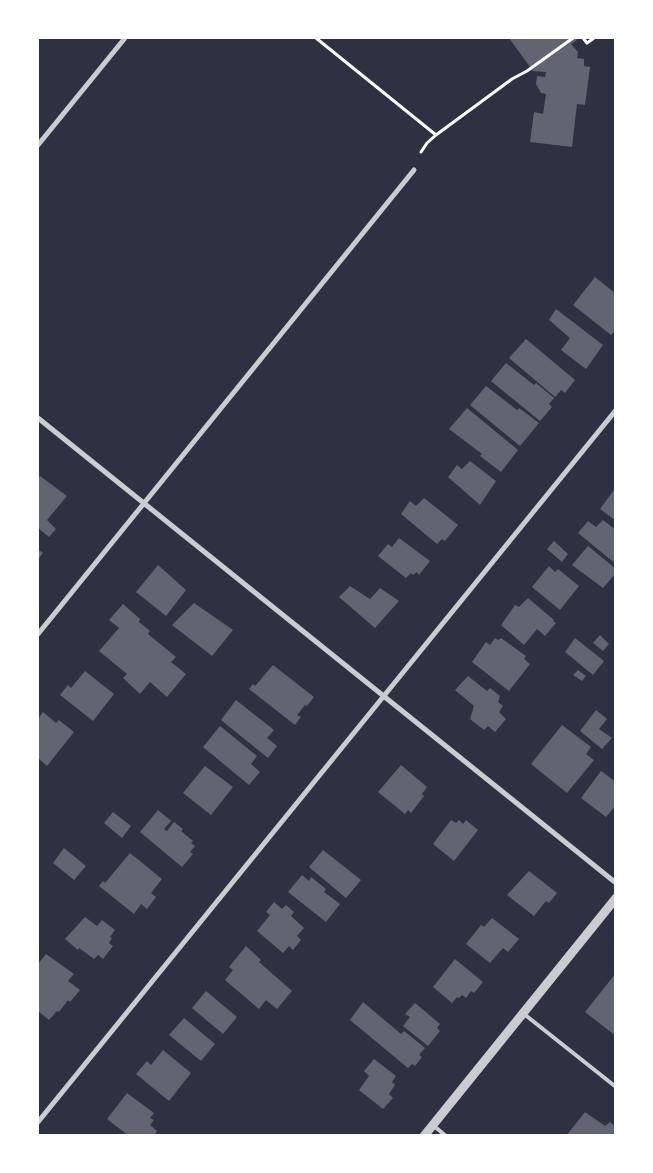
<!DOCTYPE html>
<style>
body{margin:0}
#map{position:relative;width:653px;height:1173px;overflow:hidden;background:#2d3142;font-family:"IBM Plex Sans",sans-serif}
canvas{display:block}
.frame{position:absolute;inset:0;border:39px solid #fff;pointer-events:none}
</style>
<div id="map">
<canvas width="653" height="1173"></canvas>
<div class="frame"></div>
</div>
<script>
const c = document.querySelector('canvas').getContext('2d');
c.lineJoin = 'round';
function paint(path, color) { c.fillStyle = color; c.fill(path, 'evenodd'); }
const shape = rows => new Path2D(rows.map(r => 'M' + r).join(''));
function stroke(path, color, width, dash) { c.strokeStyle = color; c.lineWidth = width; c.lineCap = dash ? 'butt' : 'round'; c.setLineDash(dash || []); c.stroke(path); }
const building = shape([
 [509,38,575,38,577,40,571,44,578,52,577,58,584,59,584,66,590,67,585,105,577,104,572,147,530,142,534,112,543,114,546,94,541,93,536,84,537,76,545,77,546,72,533,71],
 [595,277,616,294,616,330,611,335,573,305],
 [556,309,603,345,586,369,561,350,570,338,549,320],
 [526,339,575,380,565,393,561,390,555,397,509,358],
 [506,363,534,385,536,383,554,398,549,404,552,407,540,421,491,381],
 [486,386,517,410,519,408,539,423,520,446,470,405],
 [467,408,518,450,501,472,480,456,482,454,449,429],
 [470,461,496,481,480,505,448,477,457,465,462,469],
 [40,476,67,496,47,520,56,529,49,537,38,528,38,479],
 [614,490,616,491,616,521,600,509],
 [424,498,458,525,445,541,442,539,437,544,401,514,410,501,416,506],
 [603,520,616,530,616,564,578,533,588,521,596,527],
 [399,538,430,561,419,575,417,572,413,575,411,573,406,578,378,556,388,544,392,547],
 [554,541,568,554,562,562,547,549],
 [588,546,616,569,616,573,603,588,572,565],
 [38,549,43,553,39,558,38,557],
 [158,565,186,590,166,616,136,592],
 [549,566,555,572,558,569,579,586,560,610,532,587],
 [350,586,370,599,380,588,399,601,375,628,339,597],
 [528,598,554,620,553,621,556,623,545,636,537,629,524,645,501,625,515,605,519,607],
 [194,603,233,630,212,656,172,625],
 [123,604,140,619,139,622,150,631,148,634,176,657,171,662,186,674,167,697,150,682,140,694,123,678,127,674,99,651,119,628,109,620],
 [600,635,609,644,603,651,593,643],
 [495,638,498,640,501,638,526,656,524,659,530,664,509,691,472,662,486,642,490,645],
 [575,638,604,661,593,675,565,652],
 [273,665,314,697,307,706,305,705,297,715,301,717,295,725,249,689,253,684,255,686],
 [578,670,586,676,582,681,573,675],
 [85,671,114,694,93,721,60,695,68,685,71,688],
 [468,676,487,691,490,688,500,696,498,702,503,706,499,712,506,719,495,732,488,726,484,730,470,719,474,706,455,690],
 [236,700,274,730,267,738,277,746,268,758,221,720],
 [596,710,607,719,599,729,612,738,602,749,580,731],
 [43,712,56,723,59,720,74,732,47,766,38,758,38,719],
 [562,725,591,747,586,754,594,760,567,793,531,764],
 [220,726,257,756,251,764,260,772,249,785,203,747],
 [401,765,427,787,422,794,424,796,411,813,408,810,405,814,378,792],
 [205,766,233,787,211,815,183,793],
 [601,771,616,782,616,805,606,817,581,798],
 [158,810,171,821,164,829,167,831,174,822,183,829,181,831,193,841,191,843,195,846,190,852,193,854,182,867,140,832],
 [113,812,131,826,122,838,104,823],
 [451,820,456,823,459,820,463,824,466,820,478,830,454,861,433,844],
 [64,848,86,866,74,880,53,863],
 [323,850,361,880,346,898,309,867],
 [130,853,162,879,151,893,156,897,147,909,141,904,134,914,99,886,103,881,105,883],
 [529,871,557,893,549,903,546,901,534,916,507,895],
 [302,875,309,881,311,877,326,889,324,892,340,904,326,922,288,892],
 [274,902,282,909,286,905,294,912,291,916,304,928,297,936,301,940,293,950,289,946,283,953,257,931,270,915,266,912],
 [85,917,97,926,102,920,115,930,110,937,112,938,109,943,113,946,103,959,98,955,94,959,79,948,78,950,65,939],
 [492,918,519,939,508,952,503,948,490,963,466,944,481,925,484,927],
 [246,946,261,960,259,962,292,991,277,1009,266,1000,259,1009,225,980,233,970,229,967],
 [46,954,74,974,68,981,80,990,70,1002,68,1000,59,1012,57,1011,49,1020,38,1011,38,964],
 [455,959,483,982,474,993,471,991,466,998,462,995,459,998,457,997,452,1003,433,987],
 [616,973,616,1036,585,1012],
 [206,991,237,1017,223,1034,192,1008],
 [363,1002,401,1034,404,1031,425,1048,419,1055,422,1057,415,1066,412,1064,408,1068,350,1020],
 [415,1003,440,1024,437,1028,440,1031,428,1046,403,1026,410,1017,405,1014],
 [184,1018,215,1044,201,1061,169,1035],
 [163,1050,191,1073,169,1101,136,1074,147,1061,151,1065],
 [374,1059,396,1076,392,1082,395,1085,389,1094,393,1098,383,1109,359,1090,369,1076,364,1071],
 [127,1093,154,1113,150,1118,154,1120,150,1125,157,1131,154,1136,129,1136,107,1119],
 [585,1112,605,1126,610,1122,616,1127,616,1136,566,1136]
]);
const path = shape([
 [316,38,436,135,427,143,421,152],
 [583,38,587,43,594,38],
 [436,135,512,79,527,71,573,38]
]);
const service = shape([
 [524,1014,616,1087],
 [434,1126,446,1136]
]);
const minor = shape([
 [38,145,125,38],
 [38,418,616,883],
 [38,634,414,170],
 [38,1122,616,410]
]);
const tertiary = shape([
 [424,1136,616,898]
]);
paint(building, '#626471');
stroke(path, '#fff', 3);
stroke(service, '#caccd0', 4);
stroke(minor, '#caccd0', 5);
stroke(tertiary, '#caccd0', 9);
</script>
